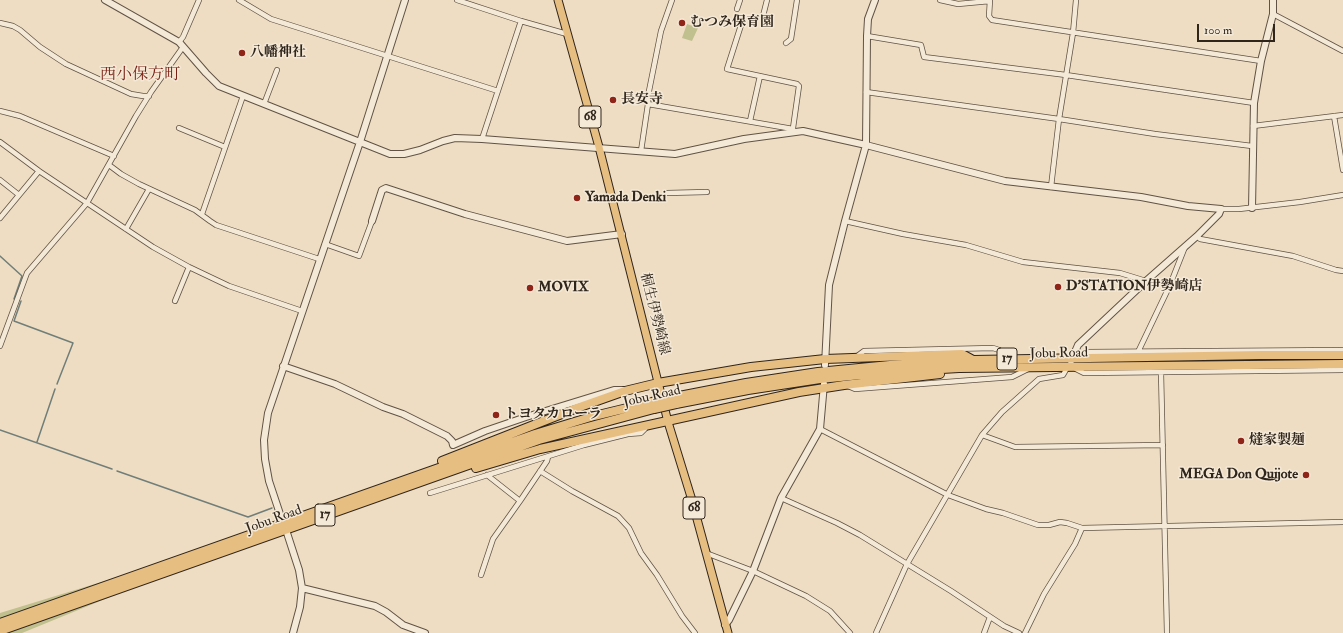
<!DOCTYPE html>
<meta charset="utf-8">
<style>
body{margin:0}
#map{position:relative;width:1343px;height:633px;overflow:hidden;background:#eeddc2;font-family:"IM FELL Double Pica",serif}
canvas{display:block}
.scale{position:absolute;left:1197px;top:24px;width:78px;height:18px;box-sizing:border-box;border:2px solid #30251b;border-top:0;padding-left:5px;font-size:12px;line-height:14px;white-space:nowrap;color:#30251b;-webkit-text-stroke:3px #f4e9d7;paint-order:stroke}
</style>
<div id="map">
<canvas width="1343" height="633"></canvas>
<div class="scale">100 m</div>
</div>
<script>
const c = document.querySelector('canvas').getContext('2d');
c.lineJoin = 'round';
function paint(path, color) { c.fillStyle = color; c.fill(path, 'evenodd'); }
const shape = rows => new Path2D(rows.map(r => 'M' + r).join(''));
function stroke(path, color, width, dash) { c.strokeStyle = color; c.lineWidth = width; c.lineCap = dash ? 'butt' : 'round'; c.setLineDash(dash || []); c.stroke(path); }
function write(font, color, halo, rows, align = 'center') {
  c.font = font + ' "IM FELL Double Pica","Noto Serif JP",serif'; c.lineWidth = 3; c.setLineDash([]); c.textBaseline = 'middle'; c.strokeStyle = halo; c.fillStyle = color; for (const [text, x, y, turn = 0] of rows) {
    c.save(); c.translate(x, y); c.rotate((+turn || 0) * Math.PI / 180); c.textAlign = isNaN(turn) ? turn : align; if (halo) c.strokeText(text, 0, 0); c.fillText(text, 0, 0); c.restore();
  }
}
const green = shape([
 [687,24,698,28,692,41,682,38],
 [134,572,103,583,0,619,0,613],
 [132,588,22,633,7,633]
]);
const stream = shape([
 [0,256,22,276,14,299],
 [21,301,14,321,73,343,57,384],
 [0,430,112,469],
 [37,442,55,389],
 [117,471,248,517,272,508]
]);
const minor = shape([
 [239,0,271,19,498,91],
 [457,0,521,21,567,34],
 [940,0,958,4,990,1],
 [990,0,989,16,992,20,1261,61],
 [737,9,740,0],
 [1273,14,1343,51],
 [763,16,767,0],
 [742,22,727,69,797,84,799,86,793,128],
 [0,23,13,26,20,30,40,47,66,64,131,94,143,96,149,96],
 [867,36,921,45,924,57,1066,75,1254,103],
 [179,42,183,37,199,0],
 [786,43,791,39,797,0],
 [866,92,1059,119,1155,134,1252,146],
 [264,104,277,70],
 [648,104,793,129],
 [0,111,20,116,114,156],
 [1334,116,1343,170],
 [750,121,760,76],
 [1253,126,1343,115],
 [179,128,225,147],
 [482,139,521,21],
 [0,142,39,171,153,247,189,267,229,286,302,311],
 [641,151,648,104,649,91,661,31,672,0],
 [109,165,121,174,139,184,195,210,210,221,216,225,319,259],
 [0,180,19,195],
 [1051,187,1059,119,1073,33,1076,0],
 [667,193,707,192],
 [1221,209,1239,209,1300,202,1343,195],
 [202,214,243,96],
 [0,218,39,171],
 [845,221,903,234,966,245,1023,262,1120,273,1146,281],
 [126,229,149,189],
 [1197,236,1200,239,1293,256,1336,270,1343,271],
 [325,244,359,256,372,221],
 [175,301,189,267],
 [0,346,27,273,87,203,136,116,151,92,183,47],
 [1138,352,1170,285,1185,247],
 [856,357,864,351,993,348,999,350,1009,359],
 [1078,357,1086,352,1343,350],
 [1076,369,1084,373,1343,370],
 [1161,372,1167,633],
 [848,386,855,389,1012,377,1028,369],
 [820,429,948,495,986,509,1003,513,1038,525,1049,525,1060,522,1067,523,1082,528,1343,522],
 [982,435,1015,447,1163,445],
 [540,471,572,491,618,516,629,528,641,553,657,575,682,616,695,633],
 [430,493,584,445,628,434,641,433,645,429,646,425],
 [781,498,837,523,860,535,951,591,1004,626,1019,633],
 [520,501,547,461,548,457],
 [706,553,753,571,806,596,830,611,850,633],
 [481,575,493,539,520,501,487,475],
 [876,633,907,564,982,435,1002,412,1039,379,1063,375,1067,368],
 [984,633,990,617],
 [1025,633,1044,594,1075,544,1082,528]
]);
const tertiary = shape([
 [105,0,179,42,206,73,219,86,390,154,404,154,420,150,443,141,455,138,482,139,675,154,744,139,803,131,866,145,1005,181,1141,197,1188,206,1221,209,1219,214,1197,236,1146,281,1078,345,1071,361],
 [1252,208,1254,103,1261,61,1273,14,1273,0],
 [372,221,382,190,386,188,465,214,567,241,622,234],
 [825,365,829,285,845,221,866,145,867,36,868,19,875,0],
 [283,366,335,384,383,407,403,414,447,436,452,441,453,445,485,431,526,417,614,390,624,390],
 [281,517,269,481,265,459,264,440,268,413,360,142,405,0],
 [287,533,299,570,302,588,300,607,293,633],
 [302,588,375,606,386,612,403,625,425,633],
 [725,625,729,620,753,571,781,498,820,429,824,384]
]);
const primary = shape([
 [558,0,599,147,668,422,691,497,728,633]
]);
const trunk = shape([
 [674,397,746,383,818,372,890,365,974,360,1261,355,1343,355],
 [676,404,748,390,820,379,891,372,959,368,1343,364],
 [442,461,577,408,625,391,658,383,751,367,825,359,962,354,973,360],
 [476,468,540,449,799,392,844,385,940,374],
 [0,623,535,434,594,416,652,402],
 [0,631,539,440,654,409]
]);
const trunkBridge = shape([
 [652,402,674,397],
 [654,409,676,404]
]);
const markers = [
 [682,23,4,"#8f2418"],
 [242,53,4,"#8f2418"],
 [613,100,4,"#8f2418"],
 [577,198,4,"#8f2418"],
 [1058,287,4,"#8f2418"],
 [530,288,4,"#8f2418"],
 [496,415,4,"#8f2418"],
 [1241,441,4,"#8f2418"],
 [1306,475,4,"#8f2418"]
];
const shields = [
 [590,117,22],
 [1007,359,20],
 [694,508,22],
 [325,515,20]
];
const shieldNames = [
 ["68",590,117],
 ["17",1007,359],
 ["68",694,508],
 ["17",325,515]
];
const poiNames = [
 ["むつみ保育園",690,23],
 ["八幡神社",250,53],
 ["長安寺",621,100],
 ["Yamada Denki",585,198],
 ["D'STATION伊勢崎店",1066,287],
 ["MOVIX",538,288],
 ["トヨタカローラ",504,415],
 ["燵家製麺",1249,441],
 ["MEGA Don Quijote",1298,475,"right"]
];
const streetNames = [
 ["桐生伊勢崎線",654,314,76],
 ["Jobu Road",1059,354,-1],
 ["Jobu Road",652,397,-13],
 ["Jobu Road",274,520,-20]
];
const quarterNames = [
 ["西小保方町",140,76]
];
paint(green, '#c0bf8e');
stroke(stream, '#707e7a', 1.5);
stroke(minor, '#605345', 6);
stroke(tertiary, '#605345', 8);
stroke(primary, '#30251b', 9);
stroke(trunk, '#30251b', 10);
stroke(minor, '#f4e9d7', 4.5);
stroke(tertiary, '#f4e9d7', 6);
stroke(primary, '#e7be81', 7);
stroke(trunk, '#e7be81', 8);
stroke(trunkBridge, '#30251b', 10, []);
stroke(trunkBridge, '#e7be81', 8);
for (const [x, y, r, color] of markers) { const dot = new Path2D(); dot.arc(x, y, r, 0, 2 * Math.PI); c.fillStyle = color; c.fill(dot); stroke(dot, '#f4e9d7', 1.5); }
for (const [x, y, w] of shields) { const box = new Path2D(); box.roundRect(x - w / 2, y - 11, w, 22, 3); c.fillStyle = '#f4e9d7'; c.fill(box); stroke(box, '#30251b', 1); }
write('bold 13px', '#30251b', null, shieldNames);
write('bold 14px', '#30251b', '#f4e9d7', poiNames, 'left');
write('14px', '#30251b', '#f4e9d7', streetNames);
write('16px', '#7a1f14', '#f4e9d7', quarterNames);
</script>
